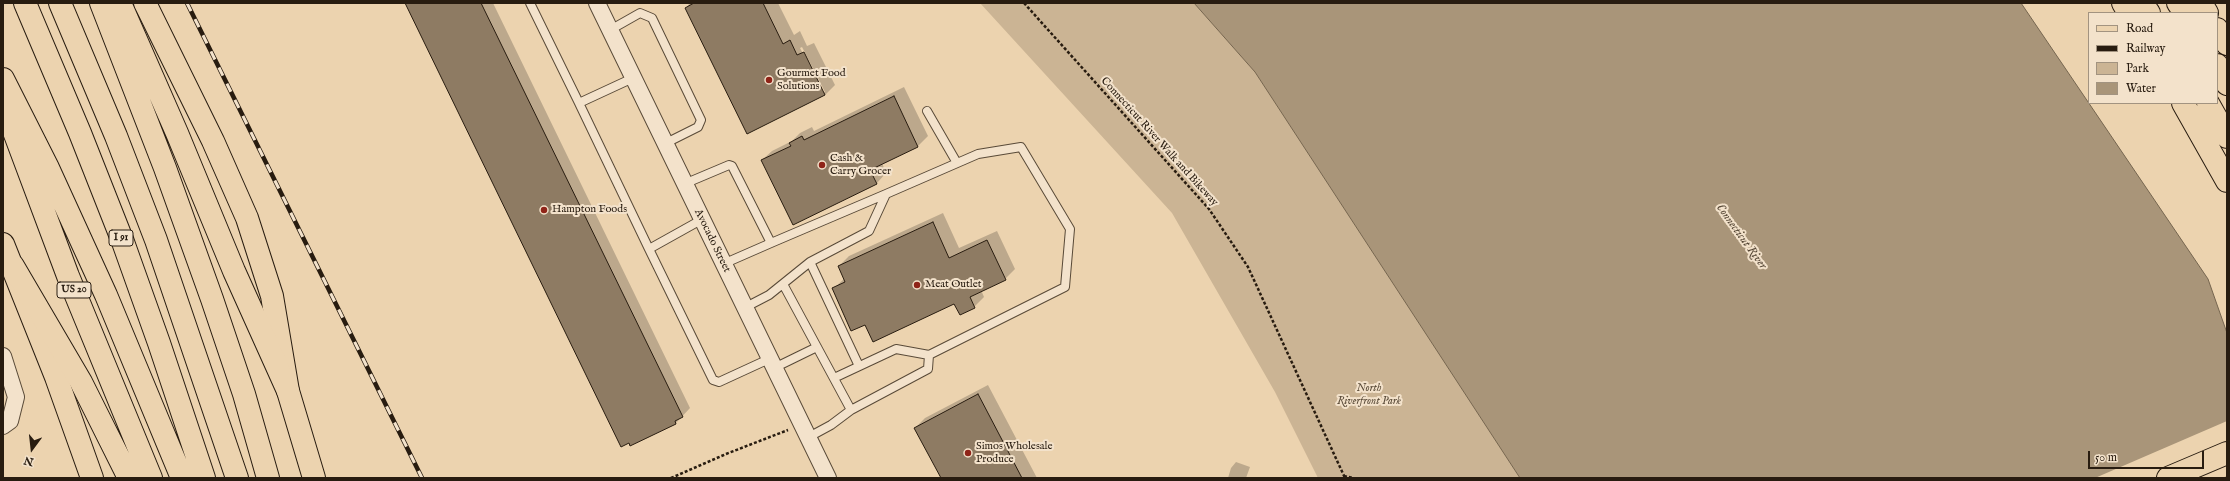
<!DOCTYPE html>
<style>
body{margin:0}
#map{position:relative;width:2230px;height:481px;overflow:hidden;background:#ecd3af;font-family:"IM FELL English",serif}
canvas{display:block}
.frame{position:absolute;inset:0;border:4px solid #281c10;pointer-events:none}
.legend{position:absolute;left:2088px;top:12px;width:130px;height:92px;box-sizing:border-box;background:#f3e2cb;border:1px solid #a29380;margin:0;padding:5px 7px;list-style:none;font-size:12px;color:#281c10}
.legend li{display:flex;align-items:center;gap:8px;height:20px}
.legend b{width:20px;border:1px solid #a29380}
.north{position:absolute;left:12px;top:429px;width:40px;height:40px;-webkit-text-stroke:3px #f3e2cb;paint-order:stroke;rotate:195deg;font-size:11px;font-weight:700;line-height:16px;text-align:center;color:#281c10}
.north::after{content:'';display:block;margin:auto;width:14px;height:18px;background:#281c10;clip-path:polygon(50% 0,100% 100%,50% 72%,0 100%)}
.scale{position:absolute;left:2088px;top:451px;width:116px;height:18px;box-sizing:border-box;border:2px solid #281c10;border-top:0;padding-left:5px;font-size:12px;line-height:14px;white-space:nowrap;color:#281c10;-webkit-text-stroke:3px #f3e2cb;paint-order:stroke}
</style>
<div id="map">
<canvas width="2230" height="481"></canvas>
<div class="frame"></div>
<ul class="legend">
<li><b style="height:5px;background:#ecd3af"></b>Road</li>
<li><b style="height:5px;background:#281c10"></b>Railway</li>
<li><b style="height:11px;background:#cbb494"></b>Park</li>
<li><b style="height:11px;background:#a99579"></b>Water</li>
</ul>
<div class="north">N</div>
<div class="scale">50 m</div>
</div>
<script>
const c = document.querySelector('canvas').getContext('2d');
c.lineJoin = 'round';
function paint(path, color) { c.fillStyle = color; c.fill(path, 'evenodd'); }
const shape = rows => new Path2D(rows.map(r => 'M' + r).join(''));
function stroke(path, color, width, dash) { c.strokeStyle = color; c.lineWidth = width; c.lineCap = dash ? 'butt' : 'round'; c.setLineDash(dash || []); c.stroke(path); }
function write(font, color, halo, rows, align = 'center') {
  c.font = font + ' "IM FELL English",serif'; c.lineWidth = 4; c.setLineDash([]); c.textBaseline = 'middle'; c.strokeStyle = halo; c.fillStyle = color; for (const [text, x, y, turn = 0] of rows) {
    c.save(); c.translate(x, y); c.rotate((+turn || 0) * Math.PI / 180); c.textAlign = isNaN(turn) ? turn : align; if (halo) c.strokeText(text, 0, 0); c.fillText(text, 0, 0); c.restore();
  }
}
const green = shape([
 [980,3,1194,3,1255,72,1520,478,1318,478,1275,392,1172,213]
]);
const water = shape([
 [1194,3,2021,3,2208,279,2227,333,2227,478,1520,478,1255,72,1194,3]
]);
const pier = shape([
 [2227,421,2227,476,2222,478,2095,478]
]);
const shadow = shape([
 [406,3,493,3,690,408,676,423,631,445],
 [690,3,778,3,794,35,800,31,807,46,814,43,835,85,825,95,748,133,686,8],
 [802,47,825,92,823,92,800,48],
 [904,87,928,136,918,146,882,163,886,173,877,183,762,160,772,151,792,141,800,133,812,127,814,131],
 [943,213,959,248,997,231,1015,269,1005,279,981,290,984,297,974,307,955,303,865,324,833,289,845,278,839,266,849,256],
 [988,385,1037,478,942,478,915,428,925,418],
 [1236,462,1250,467,1246,478,1228,478,1231,468]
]);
const building = shape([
 [405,3,481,3,683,417,675,421,676,424,630,446,629,443,621,447,405,3],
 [694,3,763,3,783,44,790,40,797,55,804,52,825,95,747,134,685,8,694,3],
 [894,96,918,147,870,170,877,184,793,225,761,160,791,146,789,143,802,136,804,140,894,96],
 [933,222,949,258,987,240,1006,280,970,297,975,308,960,315,954,304,873,342,865,325,851,331,832,288,845,282,838,266,933,222],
 [978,394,1022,478,941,478,914,428,978,394]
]);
const path = shape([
 [1024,3,1209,209,1248,267,1345,478],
 [1344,476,1353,478],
 [671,478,726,454,788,430]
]);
const lane = shape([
 [530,3,579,103],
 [610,30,640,13,652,18,701,120,698,127,664,144],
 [633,78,579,103,649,249],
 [927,111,957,163],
 [684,184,729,165,732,166,771,243,723,264],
 [701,220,649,249,713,380,719,382,769,359],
 [771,243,886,194],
 [810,262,859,366],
 [783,284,851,410,928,369,929,355],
 [744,308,769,295,810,262,869,231,886,194,978,154,1021,147,1070,229,1065,287,929,355,896,349,834,378],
 [774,368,817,347],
 [807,438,831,425,851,410]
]);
const street = shape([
 [597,3,828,478],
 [3,356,16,397,10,421,3,426]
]);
const primary = shape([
 [145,3,213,141,247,218,272,296,288,391,314,478],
 [3,244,56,377,92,478],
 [2168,478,2227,453]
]);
const highway = shape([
 [25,3,80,133,123,242,159,343,204,478],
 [60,3,116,136,156,240,237,478],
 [101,3,165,168,212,299,244,394,268,478],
 [120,3,177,133,234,271,288,391],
 [2123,3,2129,13],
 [2142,3,2149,13],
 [2178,3,2185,13],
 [2201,3,2207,13],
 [2217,29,2227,44],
 [2217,65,2227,84],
 [3,79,48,168,106,295,182,478],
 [2183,103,2227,181],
 [2208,103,2227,137],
 [7,113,68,276,151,478],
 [13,266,81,382,129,478]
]);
const rail = shape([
 [187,3,422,478]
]);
const markers = [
 [769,80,4,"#8f2418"],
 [822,165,4,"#8f2418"],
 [544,210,4,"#8f2418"],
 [917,285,4,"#8f2418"],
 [968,453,4,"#8f2418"]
];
const shields = [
 [121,238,24],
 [74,290,34]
];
const shieldNames = [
 ["I 91",121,238],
 ["US 20",74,290]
];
const poiNames = [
 ["Gourmet Food",777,74],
 ["Solutions",777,87],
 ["Cash &",830,159],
 ["Carry Grocer",830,172],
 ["Hampton Foods",552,210],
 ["Meat Outlet",925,285],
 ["Simos Wholesale",976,447],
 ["Produce",976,460]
];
const streetNames = [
 ["Connecticut River Walk and Bikeway",1159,142,48],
 ["Avocado Street",712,241,64]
];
const parkNames = [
 ["North",1369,389],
 ["Riverfront Park",1369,402]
];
const waterNames = [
 ["Connecticut River",1741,237,54]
];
paint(green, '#cbb494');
paint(water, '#a99579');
stroke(water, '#75654f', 1);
paint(pier, '#ecd3af');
paint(shadow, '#0003');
paint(building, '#8e7b63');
stroke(building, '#281c10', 1);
stroke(lane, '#594a38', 10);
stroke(street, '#594a38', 18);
stroke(primary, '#281c10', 24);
stroke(highway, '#281c10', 24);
stroke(path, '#281c10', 2.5, [3, 2]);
stroke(lane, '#f3e2cb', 8);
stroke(street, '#f3e2cb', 16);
stroke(primary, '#ecd3af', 22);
stroke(highway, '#ecd3af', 22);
stroke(rail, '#281c10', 4.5);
stroke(rail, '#f3e2cb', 3, [9]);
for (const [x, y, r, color] of markers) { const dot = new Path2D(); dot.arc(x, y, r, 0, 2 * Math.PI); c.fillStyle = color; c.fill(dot); stroke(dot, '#f3e2cb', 1.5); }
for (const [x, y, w] of shields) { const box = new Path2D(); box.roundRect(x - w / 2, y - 8, w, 16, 3); c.fillStyle = '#f3e2cb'; c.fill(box); stroke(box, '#281c10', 1); }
write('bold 10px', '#281c10', null, shieldNames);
write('11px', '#281c10', '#f3e2cb', poiNames, 'left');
write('11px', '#281c10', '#f3e2cb', streetNames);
write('italic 11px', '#594a38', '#f3e2cb', parkNames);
write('italic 12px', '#554635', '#f3e2cb', waterNames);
</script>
